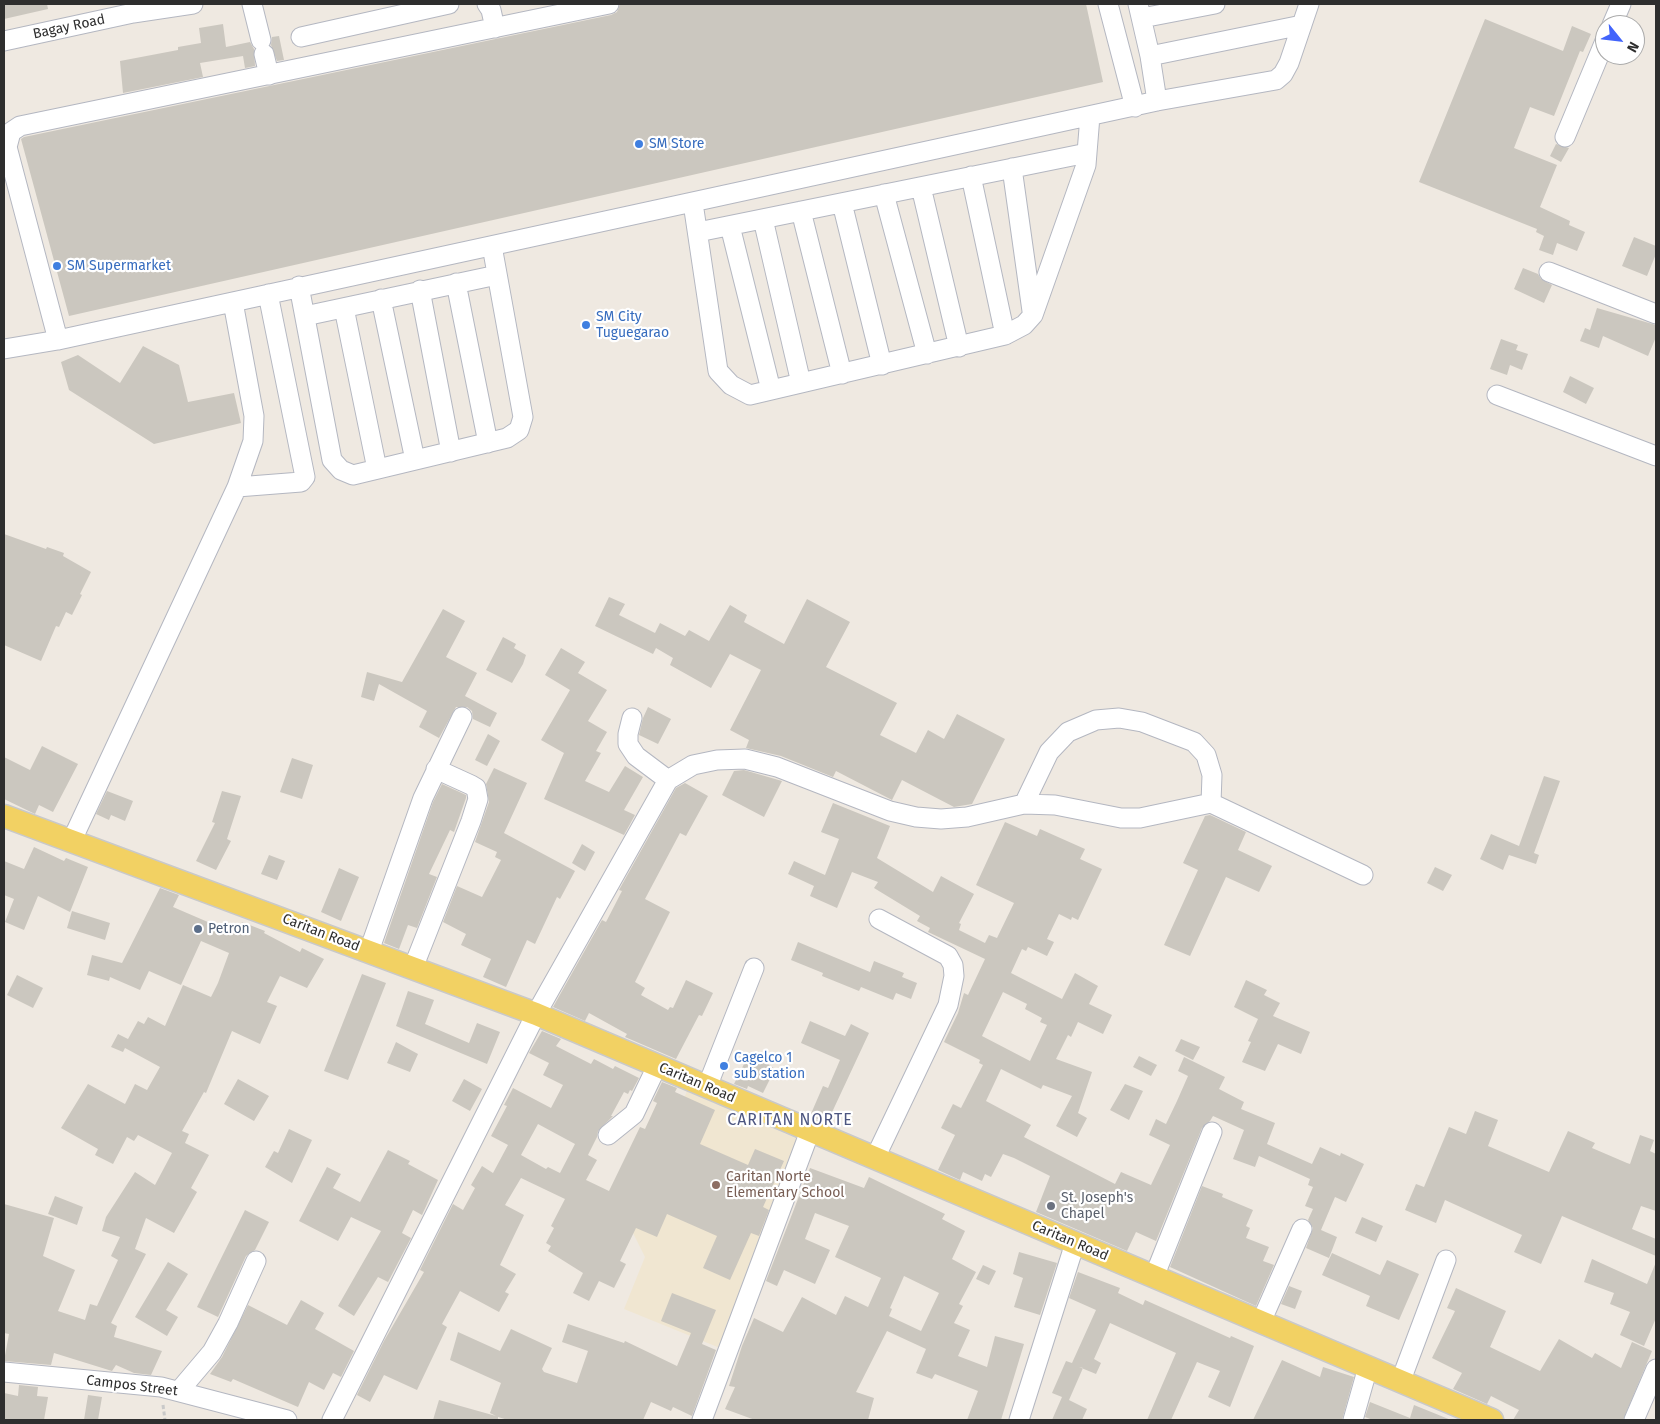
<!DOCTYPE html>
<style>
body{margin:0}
#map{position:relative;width:1660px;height:1424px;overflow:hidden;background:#efe9e1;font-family:"Fira Sans",sans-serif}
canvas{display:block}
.frame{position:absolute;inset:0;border:5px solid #2e2e2e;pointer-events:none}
.north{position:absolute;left:1595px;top:15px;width:50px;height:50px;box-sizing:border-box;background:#fff;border:1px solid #ababab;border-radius:50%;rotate:119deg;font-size:14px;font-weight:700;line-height:20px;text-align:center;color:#2e2e2e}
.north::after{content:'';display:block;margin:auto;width:18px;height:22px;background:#4264fb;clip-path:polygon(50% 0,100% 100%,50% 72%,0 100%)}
</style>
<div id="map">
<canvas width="1660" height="1424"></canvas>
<div class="frame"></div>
<div class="north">N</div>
</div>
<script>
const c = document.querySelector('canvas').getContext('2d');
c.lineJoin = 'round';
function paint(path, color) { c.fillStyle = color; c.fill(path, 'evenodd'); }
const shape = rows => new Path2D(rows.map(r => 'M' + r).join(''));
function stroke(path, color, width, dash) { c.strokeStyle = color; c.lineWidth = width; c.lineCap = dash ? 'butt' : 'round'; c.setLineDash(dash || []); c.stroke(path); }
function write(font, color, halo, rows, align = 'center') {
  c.font = font + ' "Fira Sans",sans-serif'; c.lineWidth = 4.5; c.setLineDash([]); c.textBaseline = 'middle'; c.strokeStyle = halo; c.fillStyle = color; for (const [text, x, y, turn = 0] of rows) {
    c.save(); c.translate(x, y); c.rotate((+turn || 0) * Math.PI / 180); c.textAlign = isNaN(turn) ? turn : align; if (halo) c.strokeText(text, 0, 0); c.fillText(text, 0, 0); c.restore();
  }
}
const education = shape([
 [687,1091,798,1139,720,1348,624,1309,645,1257,632,1231]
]);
const building = shape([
 [4,4,47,4,48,9,4,19],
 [620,4,1086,4,1103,82,69,316,21,139,24,137,611,15,617,12],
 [1485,19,1563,51,1572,26,1591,34,1583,52,1580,51,1554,116,1530,107,1514,148,1557,165,1540,207,1570,221,1569,225,1585,232,1577,251,1557,243,1553,255,1539,250,1544,236,1536,232,1537,229,1419,182],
 [223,24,226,47,250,42,254,49,255,66,245,68,243,56,200,63,203,77,123,93,120,61,178,50,178,47,201,43,199,28],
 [279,36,284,60,277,61,271,45,272,37],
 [1556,144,1569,148,1561,162,1550,156],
 [1634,237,1656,246,1656,254,1647,276,1622,266],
 [1523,268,1538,274,1541,279,1552,285,1544,303,1514,289],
 [1597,308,1656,325,1656,337,1648,356,1603,336,1599,348,1580,341,1585,328,1590,330],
 [1501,339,1518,345,1516,350,1528,354,1522,370,1510,365,1507,375,1490,369],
 [143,346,179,365,188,402,234,393,241,423,154,444,69,390,61,362,78,355,120,383],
 [1570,376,1594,388,1586,404,1563,392],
 [4,534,46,549,47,547,64,553,63,556,91,572,80,594,82,595,72,615,66,612,59,627,56,626,41,661,4,645],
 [609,597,625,604,619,615,655,633,660,623,685,636,689,630,709,641,730,605,747,615,744,622,784,644,807,599,850,622,826,667,897,703,880,735,916,753,928,730,944,739,957,714,1005,739,972,804,954,807,902,780,892,800,836,771,833,777,781,756,746,748,749,740,730,730,761,670,730,654,711,688,670,665,673,658,656,648,653,654,595,626],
 [443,609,465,621,446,657,477,673,465,696,497,713,490,727,473,719,472,711,467,707,456,707,439,738,419,727,427,711,379,684,374,701,361,697,367,672,402,682],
 [503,637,516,644,514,648,526,655,523,664,512,683,486,670],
 [561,648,585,662,578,673,607,690,588,721,607,732,596,751,601,753,585,781,609,792,625,766,643,777,624,810,635,815,624,835,544,799,564,753,541,740,570,690,545,675],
 [648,707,671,719,658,744,639,735,643,718],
 [488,734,500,741,487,766,475,760],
 [42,746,78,764,53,812,39,805,35,814,4,799,4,757,30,770],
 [292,758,313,765,302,799,280,792],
 [494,768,527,783,504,833,575,871,560,899,557,897,535,944,527,940,506,987,483,977,491,959,461,945,466,934,443,922,457,886,482,897,501,860,495,857,497,852,475,842,489,802,486,784],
 [744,770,782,781,764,817,722,795,734,771],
 [1544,776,1560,781,1534,853,1539,855,1536,864,1509,855,1503,870,1480,859,1491,834,1519,846],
 [685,783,708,796,686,836,680,833,645,899,670,912,635,982,645,988,641,995,668,1010,670,1007,673,1008,686,980,713,993,702,1016,699,1015,676,1059,625,1037,627,1034,589,1013,585,1021,553,1007,602,920,606,922,622,891,619,890,676,788],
 [442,784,466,795,466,798,454,832,450,830,429,874,437,877,417,928,408,925,399,949,384,943,433,802],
 [107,791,133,801,125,821,111,815,109,820,96,814],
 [222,791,241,796,227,839,231,841,216,870,196,861,215,823,212,822],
 [833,803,890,826,877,858,933,892,941,876,974,894,959,923,961,924,959,930,985,943,989,935,997,938,1014,903,976,885,1005,822,1037,836,1040,829,1085,849,1080,859,1102,869,1078,920,1072,917,1071,920,1059,914,1047,939,1054,942,1047,956,1028,947,1026,951,1022,949,1011,973,1062,999,1075,973,1098,986,1089,1004,1112,1015,1103,1034,1078,1022,1071,1037,1068,1035,1056,1059,1092,1072,1078,1113,1087,1118,1077,1137,1056,1126,1072,1096,1043,1085,1041,1089,1001,1069,986,1101,1031,1125,1024,1137,1115,1184,1121,1172,1151,1185,1170,1145,1149,1135,1156,1119,1166,1124,1177,1101,1188,1076,1178,1071,1184,1057,1225,1077,1219,1089,1244,1102,1241,1109,1275,1123,1267,1144,1312,1164,1320,1147,1340,1156,1341,1153,1364,1164,1346,1202,1335,1197,1321,1230,1337,1237,1329,1258,1306,1248,1313,1228,1308,1220,1313,1209,1305,1206,1313,1187,1308,1185,1310,1179,1259,1156,1255,1167,1233,1159,1244,1130,1213,1116,1210,1121,1202,1128,1156,1241,1136,1232,1127,1251,1036,1212,1050,1176,1014,1158,1003,1154,991,1177,985,1174,982,1181,963,1172,960,1180,938,1170,955,1135,941,1128,953,1104,961,1108,983,1065,979,1063,980,1060,944,1042,958,1013,964,993,968,995,985,959,928,932,930,928,917,921,920,916,874,888,878,882,852,872,837,908,810,896,814,886,788,874,794,861,825,875,839,839,821,832],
 [1003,992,1027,1004,1025,1009,1042,1018,1040,1022,1047,1025,1030,1061,982,1036],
 [1210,815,1246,832,1238,850,1272,866,1259,892,1226,877,1190,956,1164,945,1198,870,1183,863,1205,816],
 [582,844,595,852,585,871,572,863],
 [34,847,64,861,66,858,88,867,70,912,38,896,24,930,5,922,14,899,4,895,4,861,24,869],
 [269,855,285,861,277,880,261,874],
 [1435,867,1452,875,1443,891,1427,883],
 [339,868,359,877,341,921,321,912],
 [160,888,179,895,173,907,238,935,242,922,265,931,264,933,300,952,302,948,324,959,307,988,280,976,267,1002,277,1006,260,1044,232,1031,206,1093,204,1092,182,1131,189,1134,185,1143,209,1155,191,1188,197,1192,174,1233,146,1218,135,1249,146,1254,111,1323,117,1326,114,1337,162,1351,151,1375,134,1373,116,1365,112,1371,54,1353,51,1365,4,1361,9,1334,4,1333,4,1204,54,1218,43,1256,75,1270,58,1311,85,1320,90,1304,97,1306,118,1260,111,1256,120,1237,102,1231,106,1217,135,1172,155,1185,172,1153,138,1135,134,1141,127,1137,113,1164,95,1155,98,1149,61,1128,88,1084,125,1104,135,1084,147,1090,160,1067,125,1048,123,1052,111,1047,118,1034,128,1039,138,1021,144,1024,148,1017,165,1026,183,985,211,997,218,983,229,953,201,941,181,985,149,971,140,990,110,977,109,981,87,975,92,955,122,963],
 [72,911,110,923,105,940,67,928],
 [798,942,870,972,874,961,904,973,902,977,917,983,911,999,896,993,893,1000,861,987,859,991,822,976,823,973,791,960],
 [362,974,386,983,348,1080,324,1071],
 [17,975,43,988,33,1008,7,995],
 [1246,980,1267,990,1264,995,1280,1003,1273,1016,1310,1032,1301,1054,1278,1044,1265,1071,1242,1062,1251,1042,1248,1041,1258,1019,1234,1007],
 [408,991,434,1000,425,1024,469,1043,477,1023,500,1032,487,1064,396,1026],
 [810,1021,845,1036,851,1024,869,1033,827,1123,810,1116,823,1086,828,1088,840,1060,801,1043],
 [542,1031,561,1039,556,1046,591,1064,594,1059,613,1069,615,1066,639,1078,632,1091,630,1090,628,1094,624,1092,611,1116,613,1116,598,1131,597,1137,588,1155,597,1160,586,1180,609,1191,640,1127,645,1129,657,1103,653,1101,662,1082,677,1088,675,1092,715,1110,700,1144,748,1165,755,1149,784,1161,763,1207,769,1210,759,1236,751,1233,730,1280,703,1268,717,1236,667,1214,657,1237,636,1228,620,1261,626,1264,614,1288,599,1281,589,1301,573,1293,583,1273,548,1251,551,1246,546,1243,554,1228,551,1226,565,1199,521,1178,505,1205,524,1215,500,1265,516,1274,505,1292,509,1294,499,1312,460,1291,442,1324,447,1327,417,1390,384,1375,370,1402,357,1395,384,1341,424,1272,420,1270,453,1204,463,1210,475,1188,471,1185,482,1166,493,1173,508,1145,491,1136,507,1106,504,1105,513,1088,551,1108,563,1085,543,1075,549,1063,529,1053],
 [538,1124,575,1144,560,1173,548,1167,546,1169,521,1155],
 [1181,1039,1200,1047,1193,1060,1175,1051],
 [396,1042,418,1054,410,1072,387,1063],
 [750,1052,775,1069,763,1093,748,1086,747,1089,734,1084],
 [1139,1056,1157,1065,1151,1076,1133,1067],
 [238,1079,269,1096,254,1121,224,1104],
 [464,1079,482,1089,470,1111,452,1101],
 [1125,1084,1143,1091,1129,1120,1110,1110],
 [1475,1111,1498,1120,1488,1146,1549,1172,1568,1131,1595,1143,1592,1148,1627,1163,1630,1164,1640,1135,1654,1140,1650,1151,1656,1154,1656,1211,1641,1206,1632,1229,1656,1239,1656,1256,1562,1216,1541,1264,1514,1252,1522,1235,1445,1200,1436,1223,1405,1210,1416,1184,1424,1187,1449,1127,1466,1134],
 [289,1129,312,1140,292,1183,265,1167,274,1151,278,1153],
 [388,1150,410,1161,408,1164,438,1180,422,1215,413,1210,402,1233,411,1238,388,1282,378,1277,354,1316,338,1306,381,1231,351,1217,338,1241,299,1221,327,1167,341,1174,333,1188,360,1202],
 [810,1168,864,1188,869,1177,945,1214,942,1219,965,1231,952,1259,976,1272,959,1304,963,1306,954,1323,970,1330,958,1356,987,1367,995,1336,1024,1344,1001,1420,967,1420,978,1391,935,1374,932,1379,916,1373,926,1349,887,1331,856,1392,874,1398,868,1420,755,1420,725,1409,735,1387,729,1386,742,1346,754,1318,783,1332,802,1297,836,1315,845,1296,868,1307,881,1278,835,1257,849,1226,815,1213,805,1239,830,1250,815,1284,784,1270,777,1286,766,1281],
 [904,1276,939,1293,921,1331,889,1316,892,1309,890,1308],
 [1202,1186,1223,1194,1222,1197,1253,1210,1246,1226,1250,1228,1246,1238,1269,1247,1263,1261,1274,1265,1256,1306,1170,1267],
 [55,1196,83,1207,77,1225,48,1214],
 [245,1210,269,1222,255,1250,246,1256,218,1317,197,1307],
 [1362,1217,1383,1226,1376,1242,1355,1233],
 [1019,1252,1057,1263,1040,1315,1014,1307,1023,1278,1013,1274],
 [1332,1253,1380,1275,1387,1260,1419,1274,1399,1320,1366,1306,1370,1296,1322,1275],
 [1592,1259,1647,1284,1656,1262,1656,1318,1644,1346,1620,1335,1630,1312,1610,1304,1614,1293,1584,1282],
 [168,1262,188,1274,166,1310,178,1317,167,1336,135,1317],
 [983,1265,996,1271,989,1285,976,1279],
 [1078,1272,1120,1288,1118,1293,1143,1305,1145,1300,1230,1338,1231,1336,1254,1346,1230,1407,1208,1397,1220,1371,1197,1362,1171,1420,1147,1420,1176,1353,1110,1323,1094,1359,1101,1363,1096,1374,1079,1367,1083,1368,1069,1400,1087,1409,1082,1420,1052,1420,1062,1397,1052,1393,1066,1361,1072,1363,1096,1310,1069,1298],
 [1289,1286,1302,1291,1295,1309,1281,1304],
 [1456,1288,1506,1311,1490,1347,1540,1371,1559,1339,1592,1358,1595,1353,1621,1368,1632,1342,1652,1351,1623,1420,1513,1420,1519,1410,1491,1396,1487,1404,1453,1389,1462,1373,1432,1358,1455,1311,1447,1308],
 [672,1293,716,1310,702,1344,716,1350,692,1416,673,1407,671,1411,651,1402,643,1420,508,1420,498,1417,498,1420,433,1420,439,1400,496,1416,490,1413,501,1383,450,1360,458,1332,500,1351,511,1329,552,1348,542,1369,544,1372,577,1383,588,1351,562,1342,568,1324,624,1343,625,1341,677,1366,691,1333,661,1321],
 [301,1300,324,1313,315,1329,354,1351,341,1377,333,1373,324,1390,309,1382,298,1407,233,1379,231,1382,210,1374,222,1357,248,1305,287,1325],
 [1282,1360,1320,1377,1323,1367,1354,1377,1342,1420,1253,1420],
 [19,1385,38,1387,37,1396,48,1397,44,1420,4,1420,4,1393,18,1396],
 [88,1395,102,1397,98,1420,84,1420],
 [1370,1402,1410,1418,1414,1405,1451,1420,1373,1420,1365,1417]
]);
const path = shape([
 [163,1405,165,1420]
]);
const minor = shape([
 [252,4,261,40],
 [487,4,491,10,495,28],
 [1108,4,1135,107],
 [1138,4,1150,56,1157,101],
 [1142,18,1215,4],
 [1612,25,1621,4],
 [301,37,449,4],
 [4,41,133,13,193,4],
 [264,54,269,75],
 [1150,56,1302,25],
 [1565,137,1605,41],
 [1012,168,1032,311],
 [971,176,1005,335],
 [921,187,959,347],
 [884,194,927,354],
 [693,203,718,371,731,385,750,395,1005,335,1024,325,1033,315,1086,165,1090,116],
 [842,203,882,365],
 [801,211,842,374],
 [763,219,801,383],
 [730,226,771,390],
 [698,232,1087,153],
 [1549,272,1656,314],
 [456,283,488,443],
 [299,286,332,460,341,470,353,475,507,438,519,430,523,417,492,246],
 [420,290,451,452],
 [381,299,415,460],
 [344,308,377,469],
 [305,316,497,275],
 [58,340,7,147,11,132,20,126,609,4],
 [4,349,58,340,1157,101,1276,80,1283,74,1289,63,1309,4],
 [1497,395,1656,456],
 [237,487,301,482,305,477,268,294],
 [632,718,628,734,628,744,636,756,668,780],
 [1024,804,1049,752,1068,732,1096,720,1119,718,1142,722,1194,742,1206,755,1212,775,1211,803],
 [72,840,237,487,253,441,254,416,233,302],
 [369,951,423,798,462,717],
 [413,968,471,821,478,799,476,788,471,785,436,769],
 [707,1087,754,968],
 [608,1135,634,1114,657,1066],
 [875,1158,948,1005,954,976,953,965,948,956,879,919],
 [1154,1277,1212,1132],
 [1261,1322,1302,1229],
 [4,1372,161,1387,287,1420],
 [1401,1380,1446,1260],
 [179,1391,212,1352,228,1323,256,1261],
 [332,1420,536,1014,668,780,693,765,717,760,745,759,777,767,890,811,916,817,941,819,967,817,1024,804,1055,805,1121,818,1140,818,1211,803,1363,875],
 [702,1420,810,1131],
 [1019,1420,1075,1243],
 [1353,1420,1368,1367],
 [1634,1420,1656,1369]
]);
const major = shape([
 [4,816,536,1014,1492,1420]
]);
const markers = [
 [639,144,5,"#3f7fe0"],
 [57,266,5,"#3f7fe0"],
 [586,325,5,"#3f7fe0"],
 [198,929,5,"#5c6f8a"],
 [724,1066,5,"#3f7fe0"],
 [716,1185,5,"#8d6e63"],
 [1051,1206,5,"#6b7280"]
];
const streetNames = [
 ["Bagay Road",69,27,-12],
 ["Caritan Road",321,933,21],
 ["Caritan Road",697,1083,23],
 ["Caritan Road",1070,1241,23],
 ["Campos Street",132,1386,7]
];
const shopNames = [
 ["SM Store",649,144],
 ["SM Supermarket",67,266],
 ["SM City",596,317],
 ["Tuguegarao",596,333],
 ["Cagelco 1",734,1058],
 ["sub station",734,1074]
];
const serviceNames = [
 ["Petron",208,929]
];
const educationNames = [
 ["Caritan Norte",726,1177],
 ["Elementary School",726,1193]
];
const worshipNames = [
 ["St. Joseph's",1061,1198],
 ["Chapel",1061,1214]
];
const quarterNames = [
 ["CARITAN NORTE",790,1121]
];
paint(education, '#f0e6d1');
paint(building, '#cbc7bf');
stroke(minor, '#b4b7c1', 21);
stroke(major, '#c9c9c9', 25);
stroke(path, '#c9c9c9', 3, [4, 2.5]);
stroke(minor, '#fff', 19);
stroke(major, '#f2d163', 22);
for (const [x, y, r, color] of markers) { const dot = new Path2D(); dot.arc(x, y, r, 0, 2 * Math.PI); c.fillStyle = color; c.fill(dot); stroke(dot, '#fff', 2); }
write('14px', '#2e2e2e', '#fff', streetNames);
write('14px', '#366cbe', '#fff', shopNames, 'left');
write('14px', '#4e5e75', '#fff', serviceNames, 'left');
write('14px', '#785e54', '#fff', educationNames, 'left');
write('14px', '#5b616d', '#fff', worshipNames, 'left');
c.letterSpacing = '1px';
write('16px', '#4d5680', '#fff', quarterNames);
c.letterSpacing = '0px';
</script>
